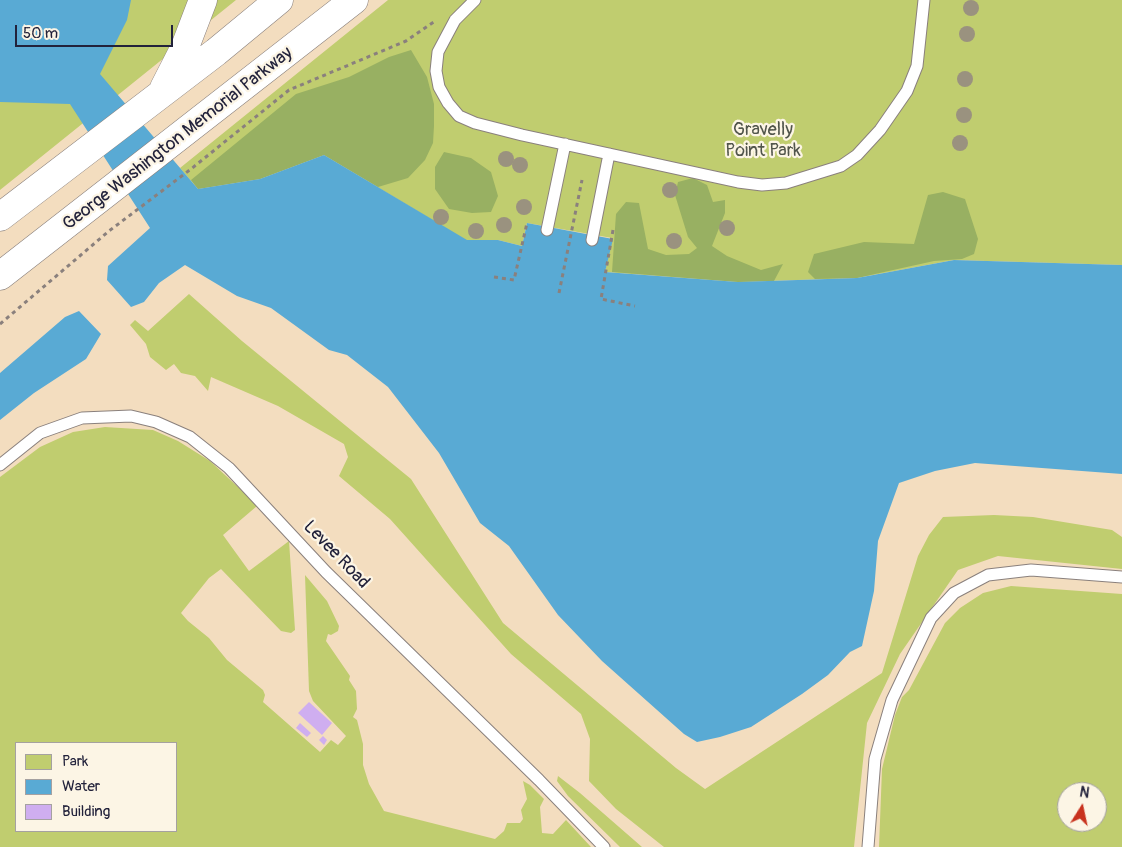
<!DOCTYPE html>
<style>
body{margin:0}
#map{position:relative;width:1122px;height:847px;overflow:hidden;background:#f3ddbf;font-family:Pangolin,sans-serif}
canvas{display:block}
.legend{position:absolute;left:15px;top:742px;width:162px;height:90px;box-sizing:border-box;background:#fcf5e5;border:1px solid #a5a1a1;margin:0;padding:6px 9px;list-style:none;font-size:15px;color:#22223b}
.legend li{display:flex;align-items:center;gap:10px;height:25px}
.legend b{width:25px;border:1px solid #a5a1a1}
.north{position:absolute;left:1057px;top:782px;width:50px;height:50px;box-sizing:border-box;background:#fcf5e5;border:1px solid #a5a1a1;border-radius:50%;rotate:10deg;font-size:14px;font-weight:700;line-height:20px;text-align:center;color:#22223b}
.north::after{content:'';display:block;margin:auto;width:18px;height:22px;background:#c8321e;clip-path:polygon(50% 0,100% 100%,50% 72%,0 100%)}
.scale{position:absolute;left:15px;top:25px;width:158px;height:22px;box-sizing:border-box;border:2px solid #22223b;border-top:0;padding-left:6px;font-size:15px;line-height:18px;white-space:nowrap;color:#22223b;-webkit-text-stroke:4px #fcf5e5;paint-order:stroke}
</style>
<div id="map">
<canvas width="1122" height="847"></canvas>
<ul class="legend">
<li><b style="height:14px;background:#c0cd6f"></b>Park</li>
<li><b style="height:14px;background:#59aad4"></b>Water</li>
<li><b style="height:14px;background:#cfaef0"></b>Building</li>
</ul>
<div class="north">N</div>
<div class="scale">50 m</div>
</div>
<script>
const c = document.querySelector('canvas').getContext('2d');
c.lineJoin = 'round';
function paint(path, color) { c.fillStyle = color; c.fill(path, 'evenodd'); }
const shape = rows => new Path2D(rows.map(r => 'M' + r).join(''));
function stroke(path, color, width, dash) { c.strokeStyle = color; c.lineWidth = width; c.lineCap = dash ? 'butt' : 'round'; c.setLineDash(dash || []); c.stroke(path); }
function write(font, color, halo, rows, align = 'center') {
  c.font = font + ' Pangolin,sans-serif'; c.lineWidth = 4.5; c.setLineDash([]); c.textBaseline = 'middle'; c.strokeStyle = halo; c.fillStyle = color; for (const [text, x, y, turn = 0] of rows) {
    c.save(); c.translate(x, y); c.rotate((+turn || 0) * Math.PI / 180); c.textAlign = isNaN(turn) ? turn : align; if (halo) c.strokeText(text, 0, 0); c.fillText(text, 0, 0); c.restore();
  }
}
const green = shape([
 [0,0,236,0,0,190],
 [388,0,1122,0,1122,265,954,260,857,278,738,282,605,272,612,238,527,223,522,246,498,240,467,241,324,155,260,179,198,189,180,168],
 [189,294,242,341,411,479,503,623,676,768,705,789,882,673,918,556,929,535,943,517,994,515,1033,517,1112,530,1122,537,1122,569,998,556,958,570,900,654,867,723,854,847,664,847,616,809,589,781,590,739,581,714,511,654,390,519,339,476,348,457,344,444,278,406,211,377,208,391,195,376,181,373,174,364,166,370,150,357,146,344,130,325,135,320,148,331],
 [105,427,153,430,178,441,210,461,254,502,257,506,223,535,249,571,289,541,295,630,291,633,281,631,221,569,209,578,181,613,188,621,209,638,227,660,263,690,265,695,263,702,320,752,331,740,338,745,346,736,313,701,309,691,305,575,327,601,339,626,338,631,331,635,328,634,326,641,350,676,349,680,356,691,357,709,353,717,357,720,363,744,363,765,369,784,384,811,495,839,504,831,507,823,520,823,523,819,521,810,527,799,523,781,530,785,544,799,540,807,542,833,553,834,566,820,591,847,0,847,0,477,40,447,73,432],
 [16,743,176,743,176,831,16,831],
 [1011,586,1122,594,1122,847,879,847,882,769,895,715,902,697,909,690,945,623,960,608,983,593],
 [1067,792,1097,792,1097,822,1067,822],
 [558,776,580,793,642,847,620,847,568,796,557,781]
]);
const forest = shape([
 [411,50,427,77,434,104,434,126,433,143,425,160,408,178,378,187,324,155,260,179,198,189,191,180,296,94,349,77,389,57],
 [444,152,471,158,491,172,498,196,491,212,472,213,449,209,435,189,435,167],
 [693,178,707,185,713,202,725,200,725,213,712,246,727,256,761,270,783,264,774,281,738,282,612,272,616,214,626,202,639,203,648,249,666,255,689,254,697,248,688,237,675,195,678,182],
 [943,192,965,199,978,239,974,254,962,259,934,261,857,278,815,279,808,272,814,254,864,242,914,244,928,195]
]);
const water = shape([
 [0,0,131,0,127,20,100,74,198,189,260,179,324,155,467,240,498,240,522,246,527,223,613,239,605,272,738,282,857,278,954,260,1122,265,1122,474,975,463,935,471,899,483,878,541,874,591,862,646,850,652,828,675,802,694,751,727,720,737,697,742,684,734,602,661,558,615,509,546,480,523,439,453,388,387,347,355,329,350,271,308,237,296,185,265,159,283,144,302,131,307,107,280,108,266,150,228,70,104,0,102],
 [79,311,101,334,86,359,34,393,0,420,0,373,65,317]
]);
const building = shape([
 [309,702,332,723,322,735,298,713],
 [300,723,311,733,307,737,296,728],
 [323,736,327,740,324,745,319,740]
]);
const path = shape([
 [613,230,601,299,635,306],
 [494,277,514,280,527,223],
 [559,293,582,180],
 [0,324,109,231,191,169,289,90,406,41,435,21]
]);
const service = shape([
 [475,0,455,20,438,52,436,71,439,87,448,103,459,116,475,123,522,135,738,182,762,185,786,183,841,166,857,155,880,130,907,91,917,66,924,0],
 [547,230,565,144],
 [592,240,609,154],
 [0,465,40,433,82,418,131,416,156,422,190,437,229,468,326,572,539,780,604,847],
 [868,847,875,759,892,700,931,618,954,593,988,575,1031,570,1122,577]
]);
const motorway = shape([
 [164,88,185,47,203,0],
 [0,217,216,52,279,0],
 [0,276,354,0]
]);
const trees = [
 [971,8],
 [967,34],
 [965,79],
 [964,115],
 [960,143],
 [506,159],
 [520,165],
 [670,190],
 [524,207],
 [441,217],
 [504,225],
 [727,228],
 [476,231],
 [674,241]
];
const parkNames = [
 ["Gravelly",763,130],
 ["Point Park",763,151]
];
const streetNames = [
 ["George Washington Memorial Parkway",178,139,-38],
 ["Levee Road",336,555,46]
];
paint(green, '#c0cd6f');
paint(forest, '#98b062');
paint(water, '#59aad4');
paint(building, '#cfaef0');
stroke(service, '#8a807d', 13);
stroke(motorway, '#8a807d', 29);
stroke(path, '#8a807d', 3, [4, 4]);
stroke(service, '#fff', 11);
stroke(motorway, '#fff', 28);
c.fillStyle = '#9a927f';
for (const [x, y] of trees) { c.beginPath(); c.arc(x, y, 8, 0, 2 * Math.PI); c.fill(); }
write('18px', '#51554b', '#fcf5e5', parkNames);
write('18px', '#22223b', '#fcf5e5', streetNames);
</script>
